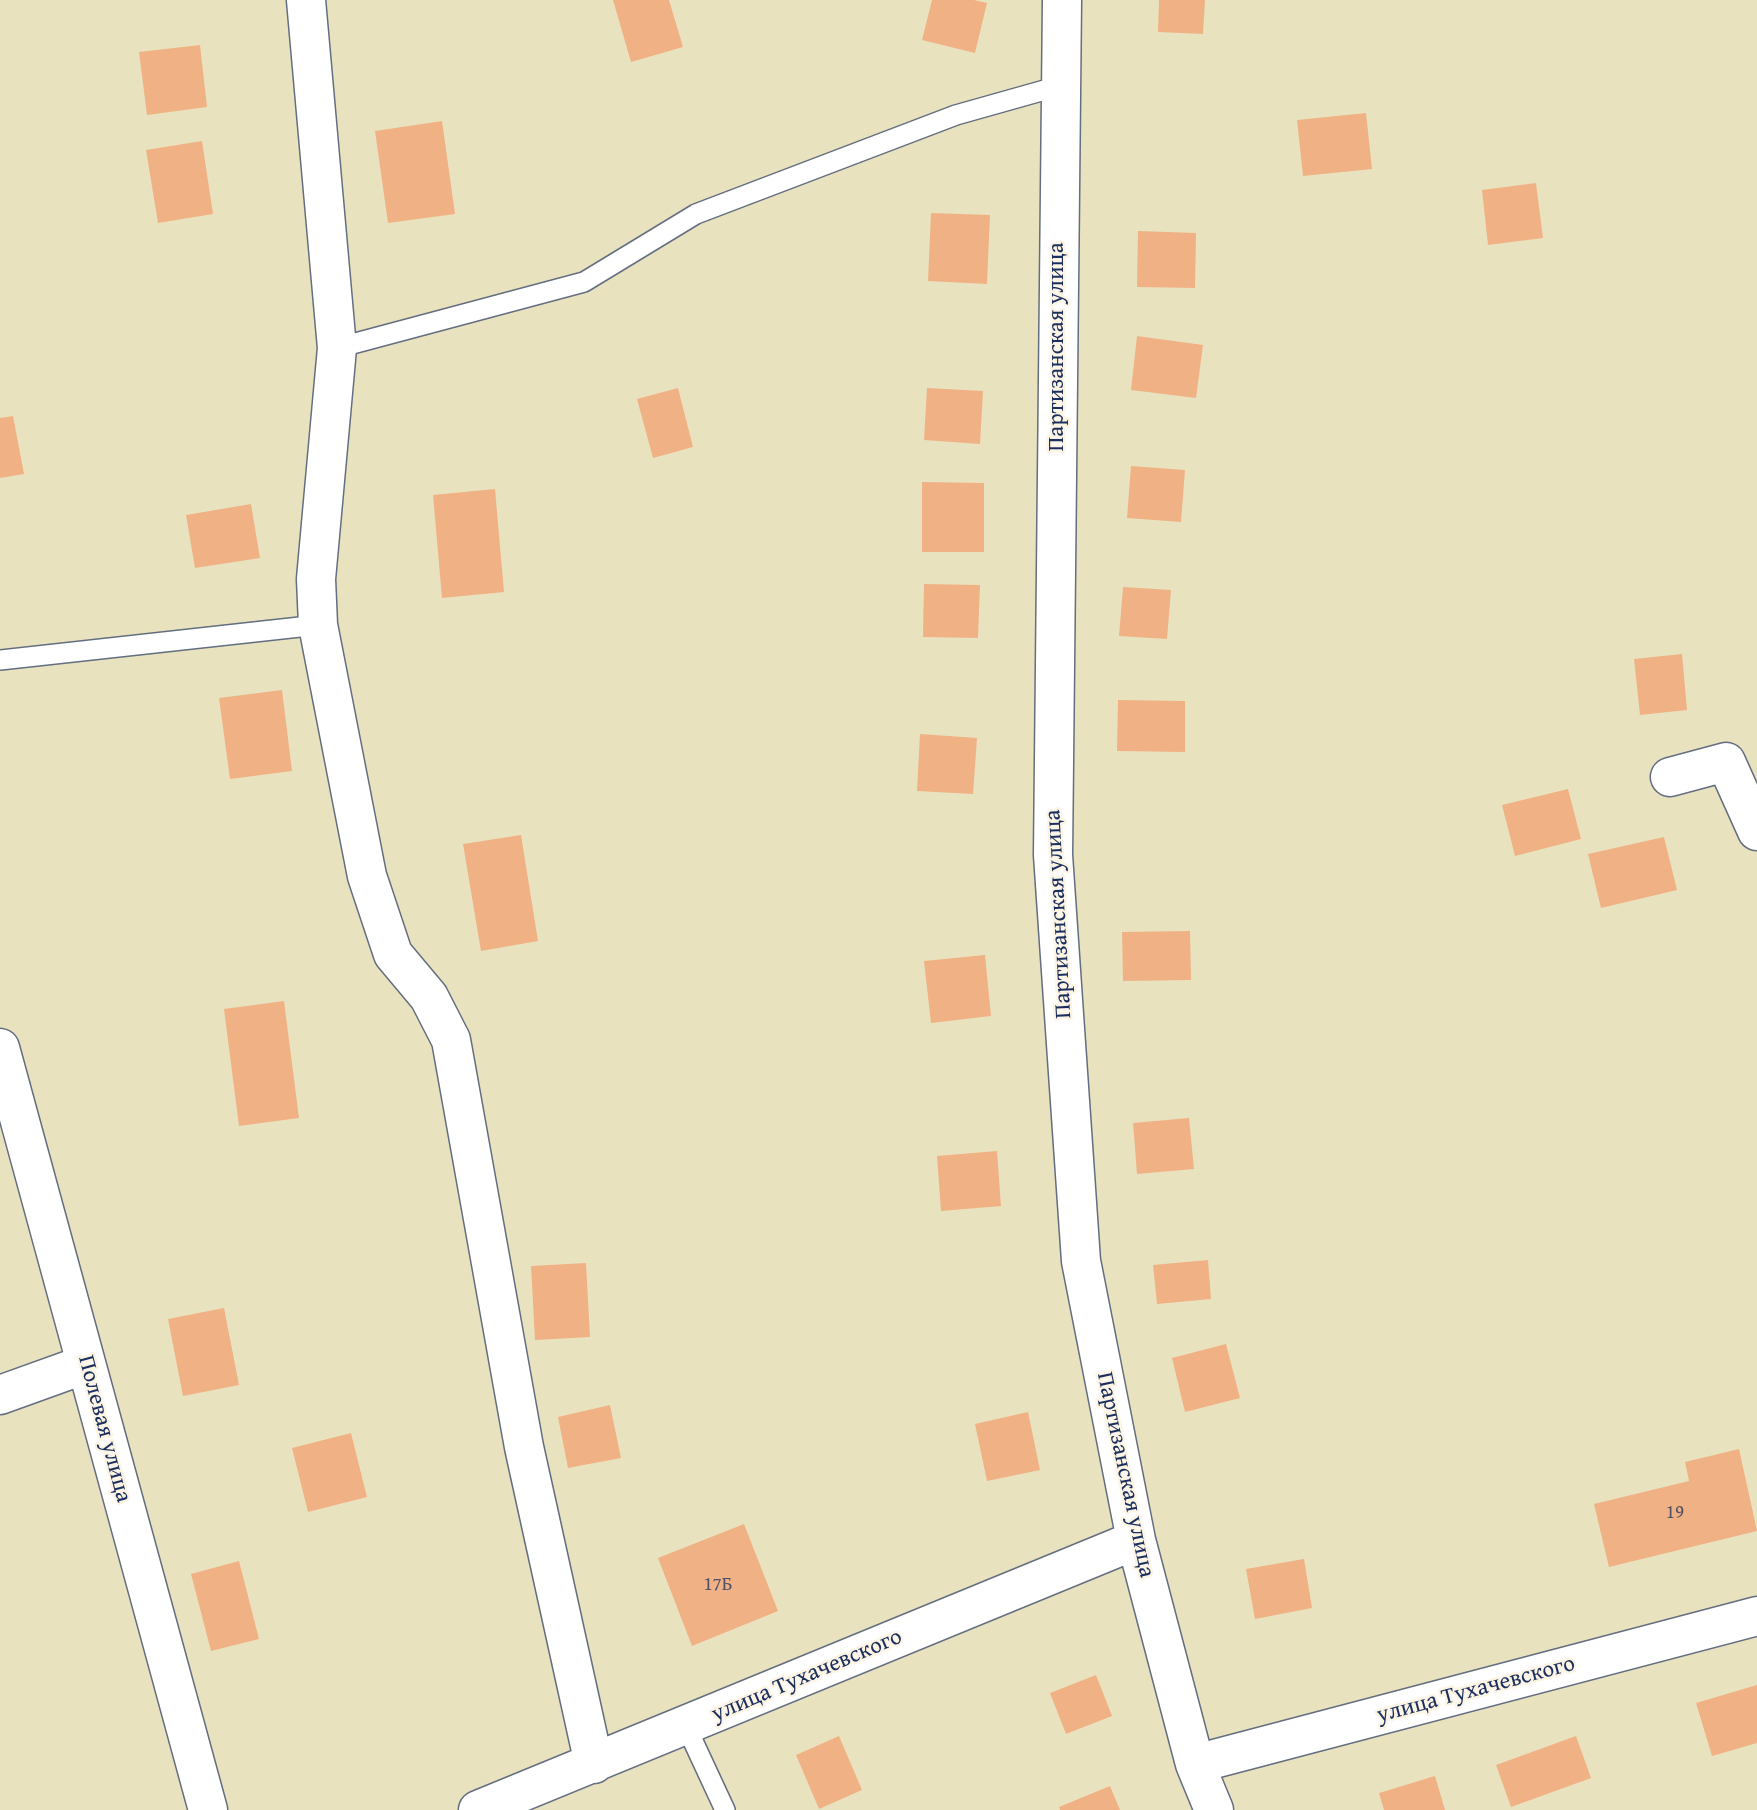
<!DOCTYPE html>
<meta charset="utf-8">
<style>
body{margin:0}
canvas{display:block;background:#e9e2bf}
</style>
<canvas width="1757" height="1810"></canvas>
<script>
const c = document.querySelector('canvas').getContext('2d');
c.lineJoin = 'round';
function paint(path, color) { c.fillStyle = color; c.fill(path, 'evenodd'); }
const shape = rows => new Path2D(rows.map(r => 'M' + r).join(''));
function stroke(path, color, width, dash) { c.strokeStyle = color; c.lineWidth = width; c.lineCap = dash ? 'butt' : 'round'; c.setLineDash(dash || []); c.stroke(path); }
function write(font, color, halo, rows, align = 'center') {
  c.font = font + ' "Gentium Book Plus",serif'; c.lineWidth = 5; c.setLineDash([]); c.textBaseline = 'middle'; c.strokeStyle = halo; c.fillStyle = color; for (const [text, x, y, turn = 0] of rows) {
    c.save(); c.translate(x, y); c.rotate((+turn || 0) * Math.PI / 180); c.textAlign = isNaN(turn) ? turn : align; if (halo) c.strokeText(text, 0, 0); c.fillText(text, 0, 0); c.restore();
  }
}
const building = shape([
 [613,0,669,0,683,47,631,62],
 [932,0,974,0,987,3,975,53,922,40],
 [1159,0,1205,0,1203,34,1158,32],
 [200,45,207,107,147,115,139,52],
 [1366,113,1372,169,1303,176,1297,120],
 [442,121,455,214,388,223,375,131],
 [202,141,213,214,158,223,146,150],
 [1536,183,1543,238,1488,245,1482,190],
 [931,213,990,215,987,284,928,281],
 [1138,231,1196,233,1195,288,1137,287],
 [1137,336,1203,345,1196,398,1131,390],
 [678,388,693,447,653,458,637,399],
 [927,388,983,391,980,444,924,440],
 [13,416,24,474,0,478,0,418],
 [1131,466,1185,470,1181,522,1127,518],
 [922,482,984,483,984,552,922,552],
 [495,489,504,592,442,598,433,495],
 [251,504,260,558,195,568,186,515],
 [924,584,980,585,978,638,923,637],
 [1123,587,1171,590,1167,639,1119,636],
 [1682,654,1687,710,1640,715,1634,659],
 [282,690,292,771,230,779,219,698],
 [1118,700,1185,701,1185,752,1117,751],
 [920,734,977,738,973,794,917,791],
 [1568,789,1581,839,1515,856,1502,805],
 [521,835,538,941,481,951,463,844],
 [1664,837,1677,890,1601,908,1588,854],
 [1190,931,1191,980,1123,981,1122,932],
 [985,955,991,1016,931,1023,924,961],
 [284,1001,299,1118,239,1126,224,1009],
 [1189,1118,1194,1169,1137,1174,1133,1123],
 [997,1151,1001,1206,941,1211,937,1156],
 [1208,1260,1211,1299,1157,1304,1153,1265],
 [586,1263,590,1337,535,1340,531,1266],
 [224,1308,239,1385,183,1396,168,1319],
 [1226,1344,1240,1398,1185,1412,1172,1358],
 [610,1405,621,1458,568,1468,558,1417],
 [1028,1412,1040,1470,987,1481,975,1424],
 [351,1433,367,1497,308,1512,292,1448],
 [1739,1449,1757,1531,1609,1567,1594,1504,1689,1481,1685,1462],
 [744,1524,778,1611,692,1646,658,1558],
 [1304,1559,1312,1608,1255,1619,1246,1569],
 [239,1561,259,1639,211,1651,191,1574],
 [1096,1675,1112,1716,1066,1734,1050,1693],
 [1757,1685,1757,1743,1712,1756,1696,1703],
 [839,1736,862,1790,819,1809,796,1755],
 [1576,1736,1591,1778,1511,1807,1496,1765],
 [1435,1776,1445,1810,1384,1810,1379,1793],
 [1110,1786,1120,1810,1060,1810,1059,1807]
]);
const service = shape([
 [337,348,584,282,696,214,956,115,1059,86],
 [0,660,318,625],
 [686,1726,725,1810]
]);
const minor = shape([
 [306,0,337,348,316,579,318,625,367,876,393,954,429,997,451,1040,524,1447,594,1764],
 [1062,0,1053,855,1081,1261,1136,1540,1195,1764,1214,1810],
 [1670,777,1726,762,1757,831],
 [0,1048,208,1810],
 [0,1395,86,1364],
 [1195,1764,1757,1616],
 [478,1810,1136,1540]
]);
const numberNames = [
 ["19",1675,1513],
 ["17Б",718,1585]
];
const streetNames = [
 ["Партизанская улица",1057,347,-90],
 ["Партизанская улица",1059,914,-93],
 ["Полевая улица",104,1429,75],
 ["Партизанская улица",1125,1475,78],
 ["улица Тухачевского",807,1676,-23],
 ["улица Тухачевского",1476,1690,-15]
];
paint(building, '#f0b285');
stroke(service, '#636e80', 22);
stroke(minor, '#636e80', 41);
stroke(service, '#fff', 19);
stroke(minor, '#fff', 38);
write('19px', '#505068', null, numberNames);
write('23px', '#1b2f5e', '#fcf5e5', streetNames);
</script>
